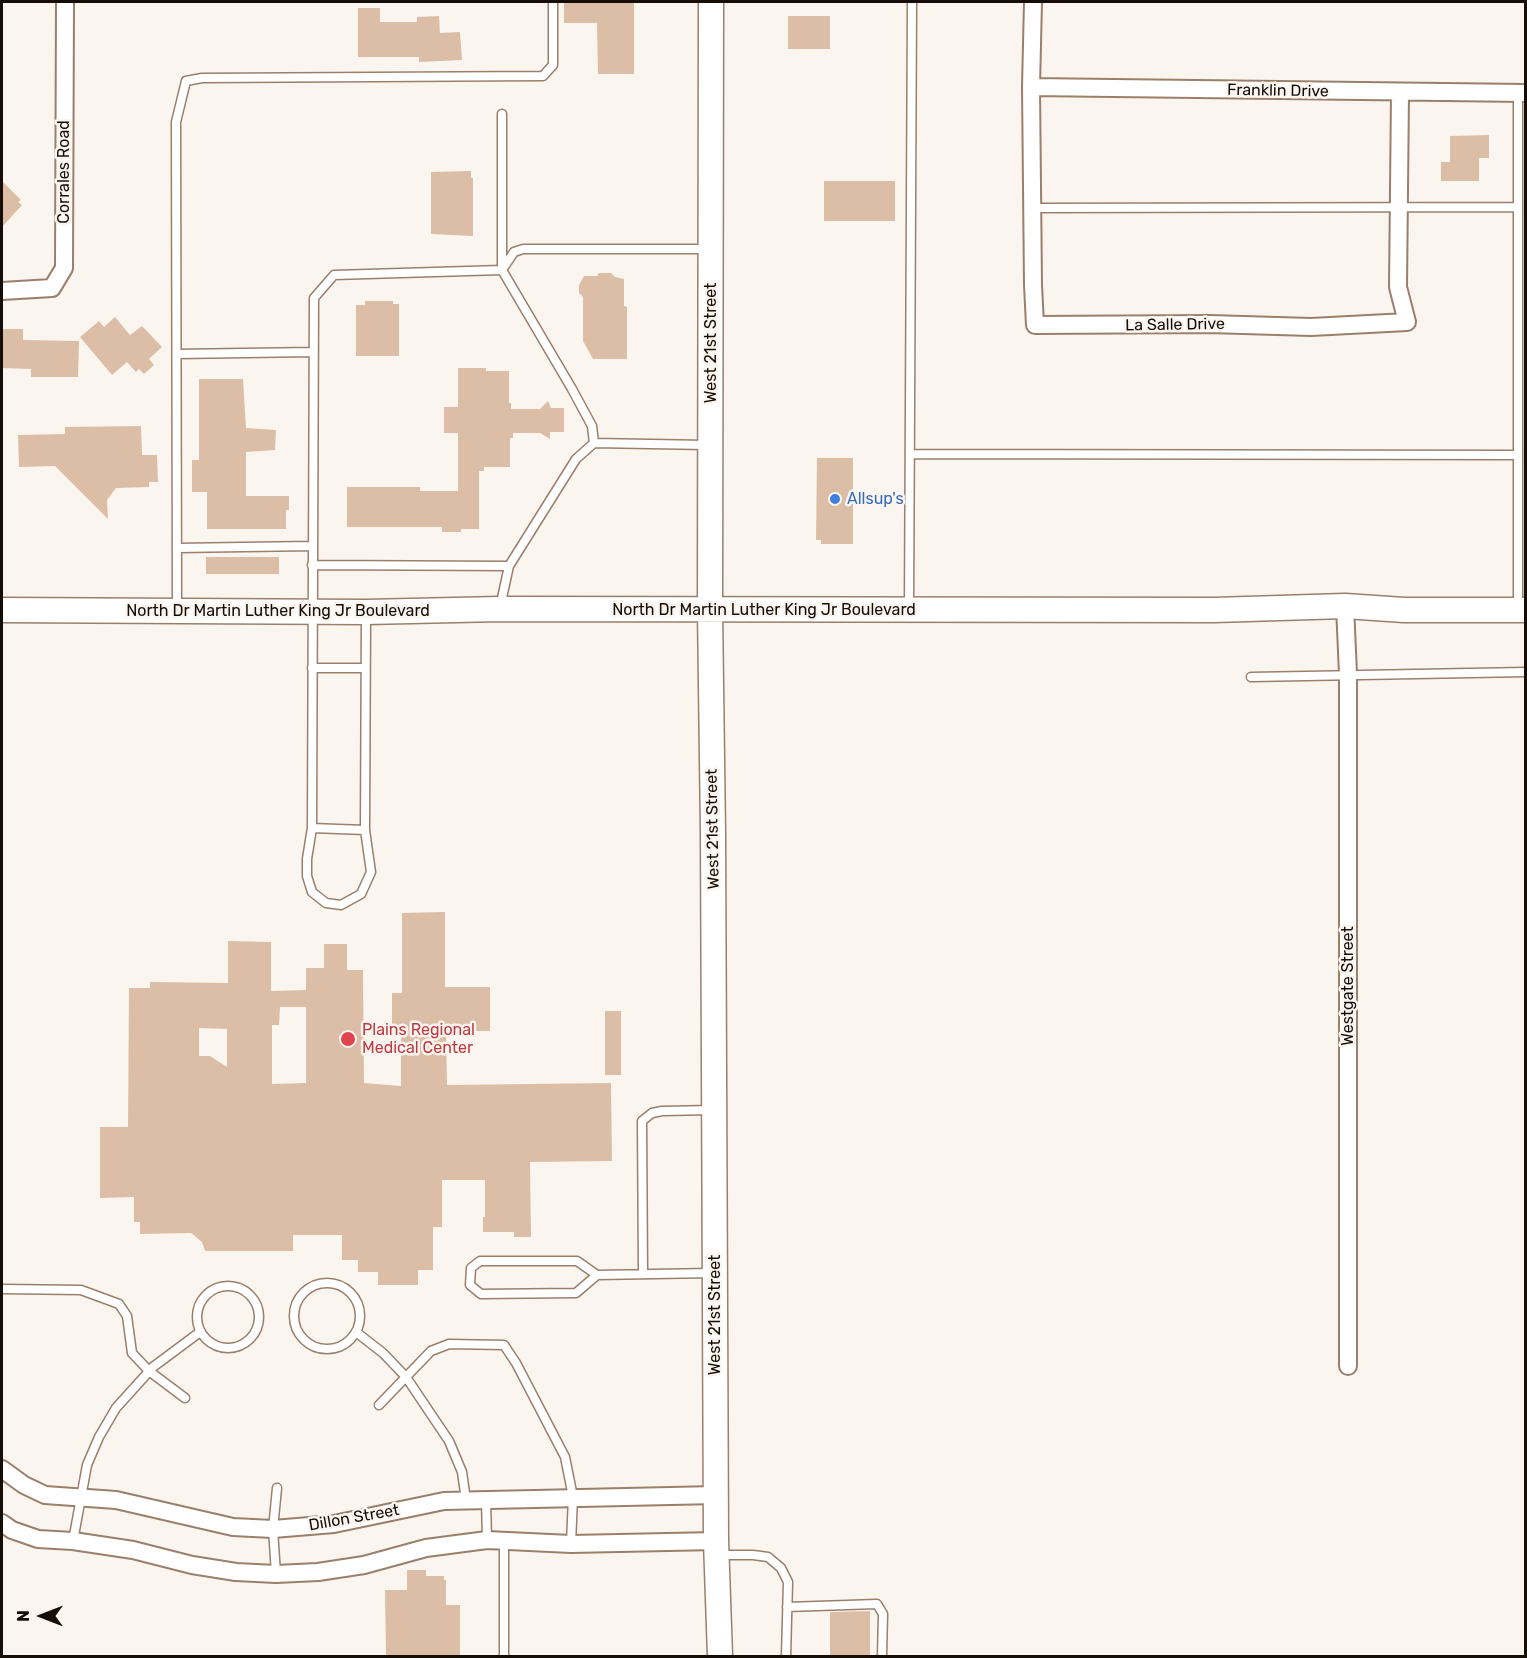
<!DOCTYPE html>
<style>
body{margin:0}
#map{position:relative;width:1527px;height:1658px;overflow:hidden;background:#fbf5f0;font-family:Rubik,sans-serif}
canvas{display:block}
.frame{position:absolute;inset:0;border:3px solid #160d06;pointer-events:none}
.north{position:absolute;left:12px;top:1586px;width:60px;height:60px;-webkit-text-stroke:4px #fbf5f0;paint-order:stroke;rotate:270deg;font-size:16px;font-weight:700;line-height:24px;text-align:center;color:#160d06}
.north::after{content:'';display:block;margin:auto;width:21px;height:27px;background:#160d06;clip-path:polygon(50% 0,100% 100%,50% 72%,0 100%)}
</style>
<div id="map">
<canvas width="1527" height="1658"></canvas>
<div class="frame"></div>
<div class="north">N</div>
</div>
<script>
const c = document.querySelector('canvas').getContext('2d');
c.lineJoin = 'round';
function paint(path, color) { c.fillStyle = color; c.fill(path, 'evenodd'); }
const shape = rows => new Path2D(rows.map(r => 'M' + r).join(''));
function stroke(path, color, width, dash) { c.strokeStyle = color; c.lineWidth = width; c.lineCap = dash ? 'butt' : 'round'; c.setLineDash(dash || []); c.stroke(path); }
function write(font, color, halo, rows, align = 'center') {
  c.font = font + ' Rubik,sans-serif'; c.lineWidth = 5; c.setLineDash([]); c.textBaseline = 'middle'; c.strokeStyle = halo; c.fillStyle = color; for (const [text, x, y, turn = 0] of rows) {
    c.save(); c.translate(x, y); c.rotate((+turn || 0) * Math.PI / 180); c.textAlign = isNaN(turn) ? turn : align; if (halo) c.strokeText(text, 0, 0); c.fillText(text, 0, 0); c.restore();
  }
}
const building = shape([
 [564,2,634,2,634,74,598,74,597,23,564,23],
 [358,8,380,8,380,22,417,22,417,17,439,16,440,33,460,32,462,60,419,62,419,57,358,57],
 [788,16,830,16,830,49,788,49],
 [1489,135,1489,158,1479,158,1479,181,1441,181,1441,162,1450,162,1450,136],
 [471,171,471,178,473,178,473,236,431,234,431,172],
 [2,181,21,200,18,202,22,205,2,227],
 [824,181,895,181,895,221,824,221],
 [599,273,611,273,615,277,624,279,624,306,627,307,627,359,593,359,583,341,583,297,579,293,579,285,584,276,597,276],
 [365,301,393,301,393,304,399,304,399,356,356,356,356,305,365,305],
 [115,317,130,335,142,326,162,347,149,359,154,365,144,374,139,369,136,372,127,362,112,375,80,337,99,321,104,327],
 [2,329,23,329,23,340,79,341,78,377,31,377,31,369,2,368],
 [458,368,486,368,486,371,509,371,509,403,511,403,511,409,540,409,548,401,551,408,564,408,564,432,550,432,550,439,540,433,513,433,513,438,510,438,510,467,484,467,484,471,479,471,479,529,461,529,461,532,442,532,442,527,347,527,347,487,420,487,420,491,458,491,458,433,444,433,444,407,458,407],
 [199,379,243,379,246,428,276,430,275,450,246,452,246,496,289,496,289,510,286,510,286,529,207,529,207,492,192,492,192,460,199,460],
 [141,426,142,455,157,455,158,482,149,482,149,487,116,488,107,500,108,519,55,466,19,467,18,435,65,434,65,427],
 [817,458,853,458,853,544,821,544,821,540,816,540],
 [206,557,279,557,279,574,206,574],
 [445,912,445,987,490,987,490,1031,446,1031,447,1085,611,1083,612,1161,530,1162,531,1237,514,1237,514,1232,483,1232,483,1217,485,1217,485,1180,442,1180,442,1227,433,1227,433,1270,418,1270,418,1285,378,1285,378,1272,358,1272,358,1260,342,1260,342,1235,293,1235,293,1251,205,1251,202,1242,191,1233,140,1234,140,1222,134,1222,134,1197,100,1198,100,1127,128,1127,129,988,150,988,150,982,228,983,228,941,271,942,271,991,306,990,306,968,324,968,324,944,347,944,347,970,363,970,364,1083,401,1086,401,1027,392,1027,392,993,402,993,402,913],
 [280,1007,306,1007,306,1083,272,1084,272,1025,279,1025],
 [199,1028,227,1029,227,1067,210,1056,199,1056],
 [605,1011,621,1011,621,1075,605,1075],
 [407,1570,426,1570,426,1576,444,1576,444,1580,446,1580,446,1605,460,1605,460,1656,386,1656,385,1590,407,1590],
 [870,1611,870,1656,830,1656,830,1612]
]);
const lane = shape([
 [1518,94,1518,609],
 [502,114,502,270,572,389,592,426,594,443],
 [1032,208,1518,207],
 [177,354,313,352],
 [910,454,1518,455],
 [177,548,312,546],
 [312,565,509,566],
 [500,607,509,566,576,459,594,443,707,445],
 [909,607,912,2],
 [177,610,176,122,186,81,202,78,543,76,553,65,553,2],
 [366,615,365,830,371,872,361,894,341,905,326,903,312,892,307,876,307,859,312,828,314,298,334,275,502,270,514,252,523,249,707,249],
 [312,668,365,668],
 [1251,677,1526,672],
 [312,828,365,830],
 [643,1274,642,1121,652,1113,662,1111,713,1110],
 [597,1275,576,1293,481,1294,470,1285,471,1268,480,1261,577,1261,597,1275,712,1273],
 '294 1316a33 33 0 1 1 66 0a33 33 0 1 1-66 0Z',
 '197 1317a31 31 0 1 1 62 0a31 31 0 1 1-62 0Z',
 [2,1289,81,1290,119,1304,127,1316,132,1353,149,1371,185,1398],
 [356,1332,383,1353,406,1377,449,1441,462,1472,466,1500],
 [379,1405,431,1351,449,1344,504,1345,516,1363,565,1457,573,1497,571,1544],
 [486,1499,487,1540],
 [73,1541,87,1465,99,1437,116,1408,153,1367,200,1332],
 [504,1542,504,1656],
 [717,1555,753,1555,768,1557,781,1568,788,1582,786,1656],
 [276,1574,273,1529,277,1488],
 [787,1607,877,1604,883,1614,882,1656]
]);
const street = shape([
 [1033,2,1031,87,1033,285,1035,325,1209,324,1311,327,1407,322,1398,287,1400,93],
 [1031,87,1526,93],
 [2,291,52,288,64,268,65,2],
 [1345,606,1348,674,1348,1366],
 [2,1469,24,1485,45,1495,116,1500,233,1527,273,1529,334,1524,444,1501,716,1495],
 [2,1523,12,1530,38,1539,73,1541,133,1550,192,1565,236,1572,276,1574,318,1572,364,1565,426,1548,487,1540,571,1544,716,1541]
]);
const secondary = shape([
 [711,2,710,610,713,833,716,1541,720,1656],
 [2,610,366,612,500,609,1214,610,1345,606,1404,610,1526,610]
]);
const markers = [
 [835,499,6,"#3f7fe0"],
 [348,1039,8,"#e0444e"]
];
const streetNames = [
 ["Franklin Drive",1278,91,1],
 ["Corrales Road",64,172,-90],
 ["La Salle Drive",1175,325,-1],
 ["West 21st Street",711,343,-90],
 ["North Dr Martin Luther King Jr Boulevard",764,610],
 ["North Dr Martin Luther King Jr Boulevard",278,611],
 ["West 21st Street",713,829,-91],
 ["Westgate Street",1348,986,-90],
 ["West 21st Street",715,1315,-90],
 ["Dillon Street",354,1518,-10]
];
const shopNames = [
 ["Allsup's",847,499]
];
const healthNames = [
 ["Plains Regional",362,1030],
 ["Medical Center",362,1048]
];
paint(building, '#dcbea6');
stroke(lane, '#9a7f6b', 11);
stroke(street, '#9a7f6b', 20);
stroke(secondary, '#9a7f6b', 27);
stroke(lane, '#fff', 8);
stroke(street, '#fff', 16);
stroke(secondary, '#fff', 24);
for (const [x, y, r, color] of markers) { const dot = new Path2D(); dot.arc(x, y, r, 0, 2 * Math.PI); c.fillStyle = color; c.fill(dot); stroke(dot, '#fbf5f0', 2); }
write('16px', '#160d06', '#fbf5f0', streetNames);
write('16px', '#366cbe', '#fbf5f0', shopNames, 'left');
write('16px', '#be3a42', '#fbf5f0', healthNames, 'left');
</script>
